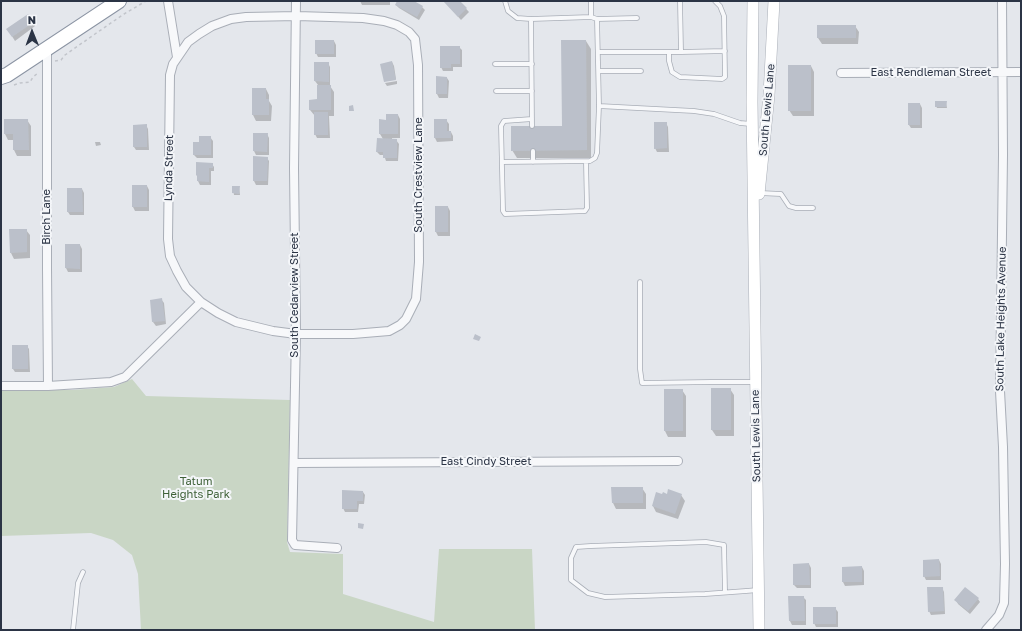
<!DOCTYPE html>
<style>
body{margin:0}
#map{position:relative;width:1022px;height:631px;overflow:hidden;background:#e4e7ec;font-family:"Golos Text",sans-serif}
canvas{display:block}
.frame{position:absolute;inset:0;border:2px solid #2b3445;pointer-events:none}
.north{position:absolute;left:12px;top:12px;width:40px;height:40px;-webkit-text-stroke:3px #f4f6f9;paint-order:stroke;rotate:359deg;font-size:11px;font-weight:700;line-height:16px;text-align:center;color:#2b3445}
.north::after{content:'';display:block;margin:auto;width:14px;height:18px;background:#2b3445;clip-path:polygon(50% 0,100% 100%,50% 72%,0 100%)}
</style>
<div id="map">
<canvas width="1022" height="631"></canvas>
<div class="frame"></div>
<div class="north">N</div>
</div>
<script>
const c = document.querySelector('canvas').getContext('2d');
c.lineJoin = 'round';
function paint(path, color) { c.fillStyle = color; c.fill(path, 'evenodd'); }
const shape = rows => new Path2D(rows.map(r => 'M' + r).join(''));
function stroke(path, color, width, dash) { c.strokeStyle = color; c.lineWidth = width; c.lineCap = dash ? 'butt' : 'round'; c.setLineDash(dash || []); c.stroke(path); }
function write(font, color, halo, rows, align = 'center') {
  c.font = font + ' "Golos Text",sans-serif'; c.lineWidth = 4; c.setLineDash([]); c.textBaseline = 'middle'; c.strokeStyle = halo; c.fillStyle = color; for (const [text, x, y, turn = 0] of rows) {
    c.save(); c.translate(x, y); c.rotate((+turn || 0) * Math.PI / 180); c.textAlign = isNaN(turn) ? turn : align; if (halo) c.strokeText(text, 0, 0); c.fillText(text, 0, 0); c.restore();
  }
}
const green = shape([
 [132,379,146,396,290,400,287,542,290,552,343,554,343,594,434,622,439,549,532,549,535,630,141,630,138,574,132,555,113,540,91,533,1,536,1,390,71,390,114,387]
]);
const shadow = shape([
 [360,1,390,1,390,5,362,5],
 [398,1,412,1,422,7,425,10,419,20,399,8,396,5],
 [444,1,459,1,469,12,461,20],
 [28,15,35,26,15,41,10,33],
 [855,26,859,32,858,44,822,44,818,38],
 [334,41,336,45,336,57,318,57,316,53],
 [586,41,591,49,591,158,517,158,512,150,563,127],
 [459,47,462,50,462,67,453,67,453,71,443,71,441,67],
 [392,62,394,66,396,79,384,81],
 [315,63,328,63,330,67,330,86,334,92,334,116,329,116,330,138,317,138,315,134,315,116,310,110,318,100,318,85,315,81],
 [811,66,814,72,814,116,793,116,789,110],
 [447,78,449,81,448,98,439,98,437,94],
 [397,81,397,84,387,86,385,83],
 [266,89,269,95,269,101,272,106,271,121,256,121,253,115],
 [946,102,947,108,937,108,936,106],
 [920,104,922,108,922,128,911,128,909,125],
 [398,115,400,119,400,138,392,138,392,140,396,140,399,144,398,161,386,161,384,155,380,155,377,152,383,139,380,134,387,121],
 [27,120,31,126,31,156,17,156,14,150,14,140,8,140,5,134],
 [446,120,449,124,449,132,451,132,453,136,453,141,437,142,435,138],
 [666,123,668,127,669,152,657,152,655,148],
 [146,125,148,129,149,150,136,150,134,147],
 [267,134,269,138,269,155,256,155,254,151],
 [210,137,213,141,213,158,197,158,194,155],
 [95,142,100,142,101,145,96,146],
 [267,158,269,161,268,185,256,185,254,181],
 [212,164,214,167,214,171,211,171,211,185,200,185,198,181],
 [147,186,149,190,149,211,135,211,133,207],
 [233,187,239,187,240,195,234,195],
 [82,189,84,193,84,215,70,215,68,212],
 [448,207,450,211,450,236,438,236,436,232],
 [26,230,30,235,30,258,14,259,11,253],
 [66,245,80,245,82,249,82,272,68,272,66,268],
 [161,299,164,303,166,324,156,326,153,322],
 [27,346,29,349,30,372,15,372,13,369],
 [712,389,730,389,734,395,734,436,716,436,712,430],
 [682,390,686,396,686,437,668,437,665,431],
 [612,488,642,488,646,494,646,509,616,509,613,503],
 [363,492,365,495,364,504,359,504,358,512,345,512,343,508],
 [668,495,681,495,685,501,678,519,656,512,653,506],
 [939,560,941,564,941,580,926,580,924,576],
 [809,564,811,568,811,588,797,588,794,585],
 [862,567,864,571,864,585,845,586,843,582],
 [942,588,944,592,945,614,931,615,929,611],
 [789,597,803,597,806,600,806,625,792,625,790,621],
 [978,599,980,602,970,614,958,604,956,600],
 [835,608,838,612,838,627,816,627,814,623]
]);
const building = shape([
 [397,1,414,1,423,6,417,17,395,5],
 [443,1,460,1,467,8,458,17],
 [28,14,34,22,12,37,6,29],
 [817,25,856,25,856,38,817,38],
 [315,40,334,40,334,54,315,54],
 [561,40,586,40,587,150,511,151,511,126,562,126],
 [440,46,460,46,460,64,451,64,451,68,440,68],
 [392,61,396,80,384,82,380,64],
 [314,62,329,62,329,82,314,81],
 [788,65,811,65,811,111,788,111],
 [436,76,447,77,447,94,436,94],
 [317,85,331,85,331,110,309,110,309,100,317,99],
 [252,88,266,88,266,99,269,99,269,115,252,115],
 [935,101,947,101,946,107,935,107],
 [908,103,920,103,920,125,908,125],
 [353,105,354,111,349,111,349,106],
 [314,112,328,112,328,135,314,135],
 [386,114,398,114,398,134,379,134,379,119,386,120],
 [4,119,28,119,29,150,13,150,13,134,4,134],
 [434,119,447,119,447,131,451,131,451,138,434,138],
 [654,122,667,122,667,148,654,149],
 [147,124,147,147,133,147,133,125],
 [253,133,268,133,267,152,253,151],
 [199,136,211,136,211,155,193,155,193,142,199,142],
 [377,138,397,139,397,158,383,158,383,152,376,152],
 [253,156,268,157,267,181,253,181],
 [196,162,213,163,213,168,209,168,209,182,197,181,197,176,196,175],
 [132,185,147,185,147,207,132,207],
 [232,186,240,186,239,194,232,193],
 [67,188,82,188,83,212,67,212],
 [435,206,448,206,448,232,435,232],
 [9,229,27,229,27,252,10,253],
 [65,244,80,244,80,269,65,268],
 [162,298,165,321,152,322,150,300],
 [475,334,481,337,479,341,473,339],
 [12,345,28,345,28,369,12,369],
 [711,388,731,388,731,430,711,430],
 [664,389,683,389,683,431,664,431],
 [611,487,643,487,643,503,612,503],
 [668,489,682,494,675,514,652,506,656,492,662,494,663,492,667,494],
 [342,490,363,491,363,501,357,501,357,509,342,509],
 [358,523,364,524,363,529,358,528],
 [939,559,940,576,923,577,923,560],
 [809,563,810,585,793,585,793,564],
 [862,566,862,582,842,582,842,567],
 [927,587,943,587,944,611,928,612],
 [965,587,979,598,968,611,954,600],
 [788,596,804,596,805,621,789,621],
 [813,607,836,607,836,624,813,624]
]);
const path = shape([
 [55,61,61,60,65,55,95,34,124,14,146,1],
 [14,85,20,83,30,82,33,77,38,73]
]);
const lane = shape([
 [591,1,591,17],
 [531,19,532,126],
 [597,19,637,18],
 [599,52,681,52,680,1],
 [669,52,669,61,672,72,680,77,722,79,725,77,724,16,720,6,715,1],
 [681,52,725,51],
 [495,64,532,64],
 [599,71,641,71],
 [496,91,532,91],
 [599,106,694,111,714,114,740,123,751,124],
 [532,119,504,121,501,126,503,211,505,214,585,211,587,208,586,162],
 [533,151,533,162],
 [502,162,590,161,595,158,597,153,599,106,597,19,591,17,531,19,517,18,508,11,505,1],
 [760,193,781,194,789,206,796,208,813,208],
 [640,282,640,369,642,383,711,382,755,382],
 [725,592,724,545,706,542,591,546,576,547,571,558,571,580,588,593,605,597,705,594,746,591,758,590],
 [73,630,78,583,83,572]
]);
const street = shape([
 [168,1,177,57],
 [296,1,294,168,296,334,292,540,295,545,337,548],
 [297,16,363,18,384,21,397,25,409,32,415,39,418,65,419,262,416,299,406,319,400,325,389,331,353,334,296,334,273,331,236,322,218,313,201,302,186,287,177,271,170,256,168,239,170,75,173,64,188,42,199,34,212,26,231,19,246,17,297,16],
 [47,49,47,268,48,386],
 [841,73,1021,72],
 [1,386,48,386,111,382,125,377,201,302],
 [294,463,678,461],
 [986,630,999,615,1004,603,1005,564,1003,447,1000,391,1003,155,1002,1]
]);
const secondary = shape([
 [753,1,752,102,759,630],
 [759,194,769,95,774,1]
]);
const highway = shape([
 [1,77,7,75,119,1]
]);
const streetNames = [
 ["East Rendleman Street",931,73],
 ["South Lewis Lane",767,110,-85],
 ["Lynda Street",169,168,-89],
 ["South Crestview Lane",419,175,-90],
 ["Birch Lane",47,217,-90],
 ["South Cedarview Street",295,295,-90],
 ["South Lake Heights Avenue",1001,319,-89],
 ["South Lewis Lane",756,436,-91],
 ["East Cindy Street",486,462]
];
const parkNames = [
 ["Tatum",196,482],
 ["Heights Park",196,495]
];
paint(green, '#c9d6c5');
paint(shadow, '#0003');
paint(building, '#bbc0ca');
stroke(lane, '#a9aeb7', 5.5);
stroke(street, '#a9aeb7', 10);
stroke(secondary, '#a9aeb7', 12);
stroke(highway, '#8b94a3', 16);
stroke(path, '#c2c5cb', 1.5, [3, 3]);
stroke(lane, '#f7f8fa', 4);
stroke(street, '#f7f8fa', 8);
stroke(secondary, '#fff', 11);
stroke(highway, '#fff', 14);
write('11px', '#2b3445', '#f4f6f9', streetNames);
write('11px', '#3f6138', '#f4f6f9', parkNames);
</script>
